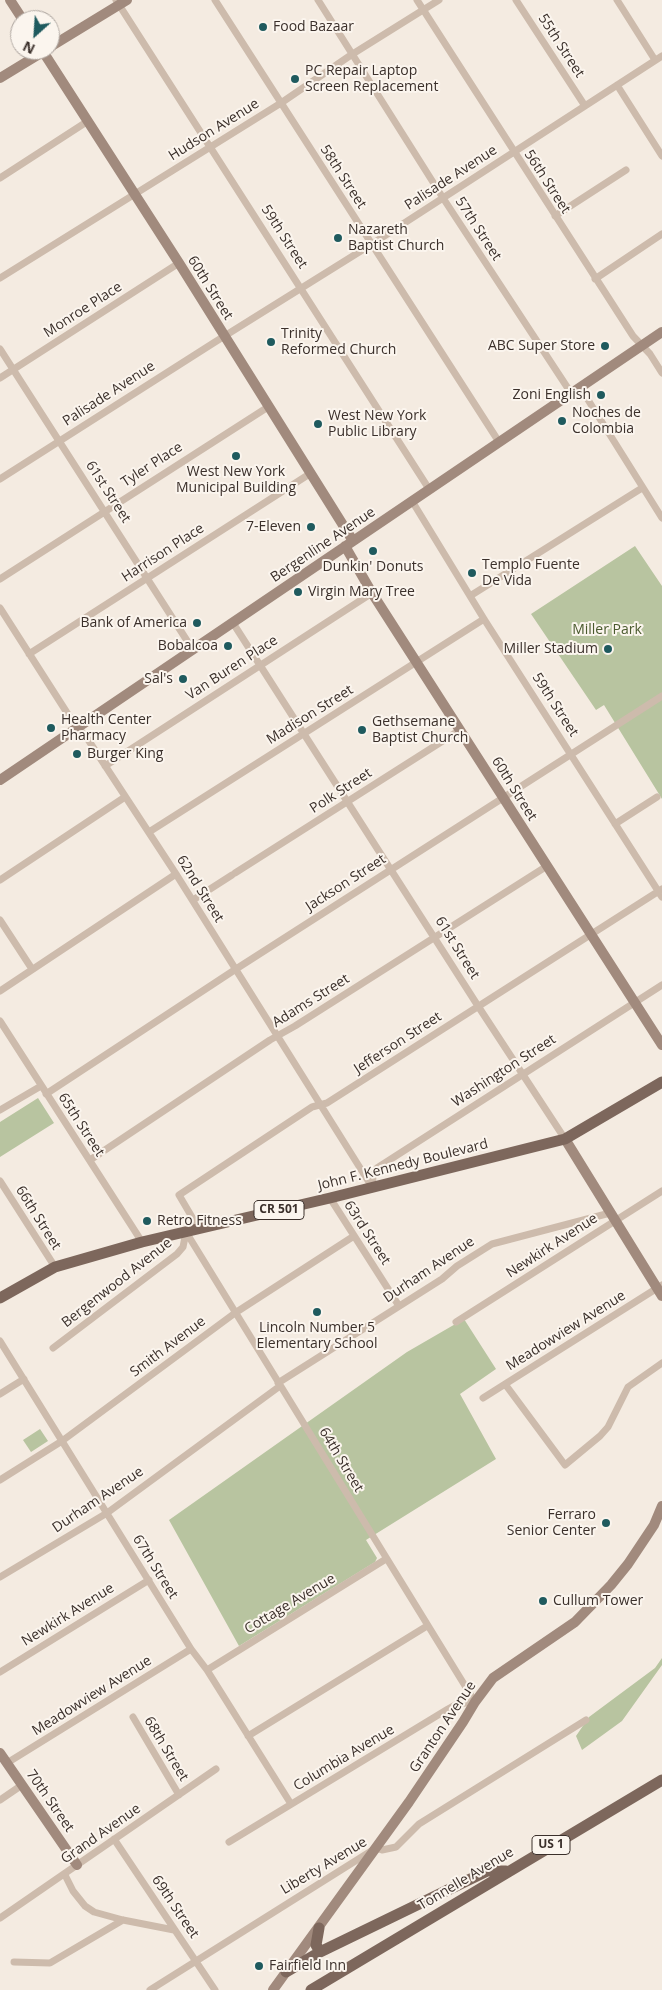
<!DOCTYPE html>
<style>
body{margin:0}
#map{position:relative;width:662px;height:1990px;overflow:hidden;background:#f4ebe1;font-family:"Open Sans",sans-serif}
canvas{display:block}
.north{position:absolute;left:10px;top:10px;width:50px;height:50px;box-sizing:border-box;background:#fbf5ee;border:1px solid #aea6a0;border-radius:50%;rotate:206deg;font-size:14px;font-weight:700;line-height:20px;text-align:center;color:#3b302b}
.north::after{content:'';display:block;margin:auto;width:18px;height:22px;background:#1f5a5e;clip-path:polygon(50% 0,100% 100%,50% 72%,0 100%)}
</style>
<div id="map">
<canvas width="662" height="1990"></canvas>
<div class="north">N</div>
</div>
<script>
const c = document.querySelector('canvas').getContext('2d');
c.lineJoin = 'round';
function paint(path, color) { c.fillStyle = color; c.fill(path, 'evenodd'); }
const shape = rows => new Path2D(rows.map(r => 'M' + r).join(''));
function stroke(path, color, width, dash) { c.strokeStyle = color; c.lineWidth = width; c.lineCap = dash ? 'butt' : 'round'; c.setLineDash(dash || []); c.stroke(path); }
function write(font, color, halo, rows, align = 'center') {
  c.font = font + ' "Open Sans",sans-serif'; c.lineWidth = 4; c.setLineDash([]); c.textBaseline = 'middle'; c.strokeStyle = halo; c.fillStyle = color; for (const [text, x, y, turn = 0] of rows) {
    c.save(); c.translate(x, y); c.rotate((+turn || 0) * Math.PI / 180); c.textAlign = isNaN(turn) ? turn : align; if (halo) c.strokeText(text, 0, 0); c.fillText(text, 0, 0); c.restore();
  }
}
const green = shape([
 [635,546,662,586,662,799,604,705,596,710,531,614],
 [38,1098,54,1123,0,1157,0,1122],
 [464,1319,496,1369,460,1394,496,1459,366,1540,377,1558,375,1562,239,1646,169,1520,407,1352],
 [40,1429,48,1441,31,1452,23,1440],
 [662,1658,662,1665,622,1721,582,1750,576,1736,589,1717,655,1668]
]);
const street = shape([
 [116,0,429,489],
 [215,0,499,442],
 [318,0,443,198,571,393],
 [417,0,633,336,650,354,662,373],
 [516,0,585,106],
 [617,0,655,60],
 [617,85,662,156],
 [0,178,88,121],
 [555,216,626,170],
 [0,278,281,103,351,55,439,0],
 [595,279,662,234],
 [0,349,193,650],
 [0,378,179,263],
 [580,387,662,518],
 [0,479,215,342,372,244,662,56],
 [412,501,484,619,662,897],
 [0,579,268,407],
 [470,596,642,488],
 [0,608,71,719,87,738,176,874,372,1187],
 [233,623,478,1006,565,1139],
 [29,654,311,473],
 [105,766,372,593],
 [615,824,657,797],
 [149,832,484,619],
 [235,873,460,730],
 [0,880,125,797],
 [193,900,232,875],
 [0,920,32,969],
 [0,991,176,874],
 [0,1021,142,1242],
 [46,1094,236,969,662,696],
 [0,1110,41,1086],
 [90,1160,270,1040,295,1026,547,866],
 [0,1181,55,1267],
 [372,1187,373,1177,377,1168,662,985],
 [330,1198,399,1306],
 [199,1229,179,1195,312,1107,327,1103,662,889],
 [186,1232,475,1702,457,1704,448,1709,229,1842],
 [456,1322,662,1191],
 [0,1341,191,1649,207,1670,291,1804],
 [53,1348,177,1254,183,1247,186,1232],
 [278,1383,442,1279,457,1266,492,1244,610,1213],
 [505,1384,565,1465,600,1436,608,1427,628,1387,662,1363],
 [0,1394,24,1379],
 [483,1398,662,1285],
 [0,1480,62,1441,235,1313,354,1236],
 [0,1577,107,1513,280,1386],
 [207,1670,386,1559],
 [0,1672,149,1580],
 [133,1717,179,1795],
 [248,1736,427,1626],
 [7,1763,191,1649],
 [0,1800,22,1785],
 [114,1839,215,1990],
 [65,1875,73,1891,85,1906,94,1912,123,1920,174,1930],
 [0,1918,216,1769],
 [14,1962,50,1963,123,1920],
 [150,1990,376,1848,382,1850,396,1847,419,1824,586,1720]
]);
const secondary = shape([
 [10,0,23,20],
 [50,47,127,0],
 [42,50,179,263,353,541],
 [0,78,46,50],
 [345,546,372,593,662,1045],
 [0,780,662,332],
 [565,1139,662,1296],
 [0,1753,77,1865],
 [273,1990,409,1802,463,1722,475,1702,493,1678,575,1622,611,1585,628,1564,654,1525,662,1506]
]);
const primary = shape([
 [0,1298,55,1267,142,1242,330,1198,565,1139,662,1082],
 [319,1928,316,1945,320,1952],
 [286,1972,320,1952,487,1871,506,1871],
 [311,1990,662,1780]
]);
const markers = [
 [263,27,5,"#1f5a5e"],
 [295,79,5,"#1f5a5e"],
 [338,238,5,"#1f5a5e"],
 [271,342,5,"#1f5a5e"],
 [605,346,5,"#1f5a5e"],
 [601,395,5,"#1f5a5e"],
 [562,421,5,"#1f5a5e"],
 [318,424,5,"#1f5a5e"],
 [236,456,5,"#1f5a5e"],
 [311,527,5,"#1f5a5e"],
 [373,551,5,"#1f5a5e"],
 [472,573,5,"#1f5a5e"],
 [298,592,5,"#1f5a5e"],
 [197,623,5,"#1f5a5e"],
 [228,646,5,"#1f5a5e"],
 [608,649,5,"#1f5a5e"],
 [183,679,5,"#1f5a5e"],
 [51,728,5,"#1f5a5e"],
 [362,730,5,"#1f5a5e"],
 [77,754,5,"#1f5a5e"],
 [147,1221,5,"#1f5a5e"],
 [317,1312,5,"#1f5a5e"],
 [606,1523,5,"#1f5a5e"],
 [543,1601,5,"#1f5a5e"],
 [259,1966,5,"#1f5a5e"]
];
const shields = [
 [279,1210,50],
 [551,1845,38]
];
const shieldNames = [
 ["CR 501",279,1210],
 ["US 1",551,1845]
];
const poiNames = [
 ["Food Bazaar",273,27],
 ["PC Repair Laptop",305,71],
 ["Screen Replacement",305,87],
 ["Nazareth",348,230],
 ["Baptist Church",348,246],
 ["Trinity",281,334],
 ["Reformed Church",281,350],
 ["ABC Super Store",595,346,"right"],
 ["Zoni English",591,395,"right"],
 ["Noches de",572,413],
 ["Colombia",572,429],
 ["West New York",328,416],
 ["Public Library",328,432],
 ["West New York",236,472,"center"],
 ["Municipal Building",236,488,"center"],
 ["7-Eleven",301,527,"right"],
 ["Templo Fuente",482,565],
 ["De Vida",482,581],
 ["Dunkin' Donuts",373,567,"center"],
 ["Virgin Mary Tree",308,592],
 ["Bank of America",187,623,"right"],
 ["Bobalcoa",218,646,"right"],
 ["Miller Stadium",598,649,"right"],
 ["Sal's",173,679,"right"],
 ["Health Center",61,720],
 ["Pharmacy",61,736],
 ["Gethsemane",372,722],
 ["Baptist Church",372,738],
 ["Burger King",87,754],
 ["Retro Fitness",157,1221],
 ["Lincoln Number 5",317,1328,"center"],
 ["Elementary School",317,1344,"center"],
 ["Ferraro",596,1515,"right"],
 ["Senior Center",596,1531,"right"],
 ["Cullum Tower",553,1601],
 ["Fairfield Inn",269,1966]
];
const streetNames = [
 ["55th Street",561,46,57],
 ["Hudson Avenue",214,130,-32],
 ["58th Street",343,177,57],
 ["Palisade Avenue",451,178,-33],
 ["56th Street",547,182,57],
 ["57th Street",478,229,57],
 ["59th Street",284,237,57],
 ["60th Street",210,288,58],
 ["Monroe Place",83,310,-33],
 ["Palisade Avenue",109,394,-33],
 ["Tyler Place",152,465,-33],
 ["61st Street",108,492,57],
 ["Bergenline Avenue",323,545,-34],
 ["Harrison Place",163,553,-33],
 ["Van Buren Place",232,668,-33],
 ["59th Street",555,705,57],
 ["Madison Street",310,715,-32],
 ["60th Street",514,789,58],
 ["Polk Street",341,791,-33],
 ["Jackson Street",346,883,-33],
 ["62nd Street",200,889,58],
 ["61st Street",457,948,58],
 ["Adams Street",311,1001,-32],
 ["Jefferson Street",398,1043,-33],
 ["Washington Street",504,1071,-33],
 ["65th Street",81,1125,57],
 ["John F. Kennedy Boulevard",403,1165,-14],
 ["66th Street",38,1218,58],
 ["63rd Street",367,1233,57],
 ["Newkirk Avenue",552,1246,-33],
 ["Durham Avenue",429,1270,-34],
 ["Bergenwood Avenue",117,1283,-38],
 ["Meadowview Avenue",566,1331,-32],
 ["Smith Avenue",168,1347,-37],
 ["64th Street",341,1460,59],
 ["Durham Avenue",98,1500,-34],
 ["67th Street",155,1567,58],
 ["Cottage Avenue",290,1604,-31],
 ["Newkirk Avenue",68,1615,-32],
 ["Meadowview Avenue",92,1696,-32],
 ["Granton Avenue",443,1727,-56],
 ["68th Street",166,1749,59],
 ["Columbia Avenue",344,1758,-31],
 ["70th Street",50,1801,55],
 ["Grand Avenue",101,1834,-35],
 ["Liberty Avenue",324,1866,-31],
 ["Tonnelle Avenue",466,1879,-31],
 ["69th Street",175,1907,56]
];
const parkNames = [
 ["Miller Park",607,630]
];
paint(green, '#b8c4a0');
stroke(street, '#cdbbac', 7);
stroke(secondary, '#a18a7d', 10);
stroke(primary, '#7d675c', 11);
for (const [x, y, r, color] of markers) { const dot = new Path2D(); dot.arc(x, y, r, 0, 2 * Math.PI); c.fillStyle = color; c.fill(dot); stroke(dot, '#fbf5ee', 2); }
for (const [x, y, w] of shields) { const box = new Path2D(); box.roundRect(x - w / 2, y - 9.5, w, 19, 4); c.fillStyle = '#fbf5ee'; c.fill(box); stroke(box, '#3b302b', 1); }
write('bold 12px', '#3b302b', null, shieldNames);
write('14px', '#3b302b', '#fbf5ee', poiNames, 'left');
write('14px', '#3b302b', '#fbf5ee', streetNames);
write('14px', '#4a5a2e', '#fbf5ee', parkNames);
</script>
